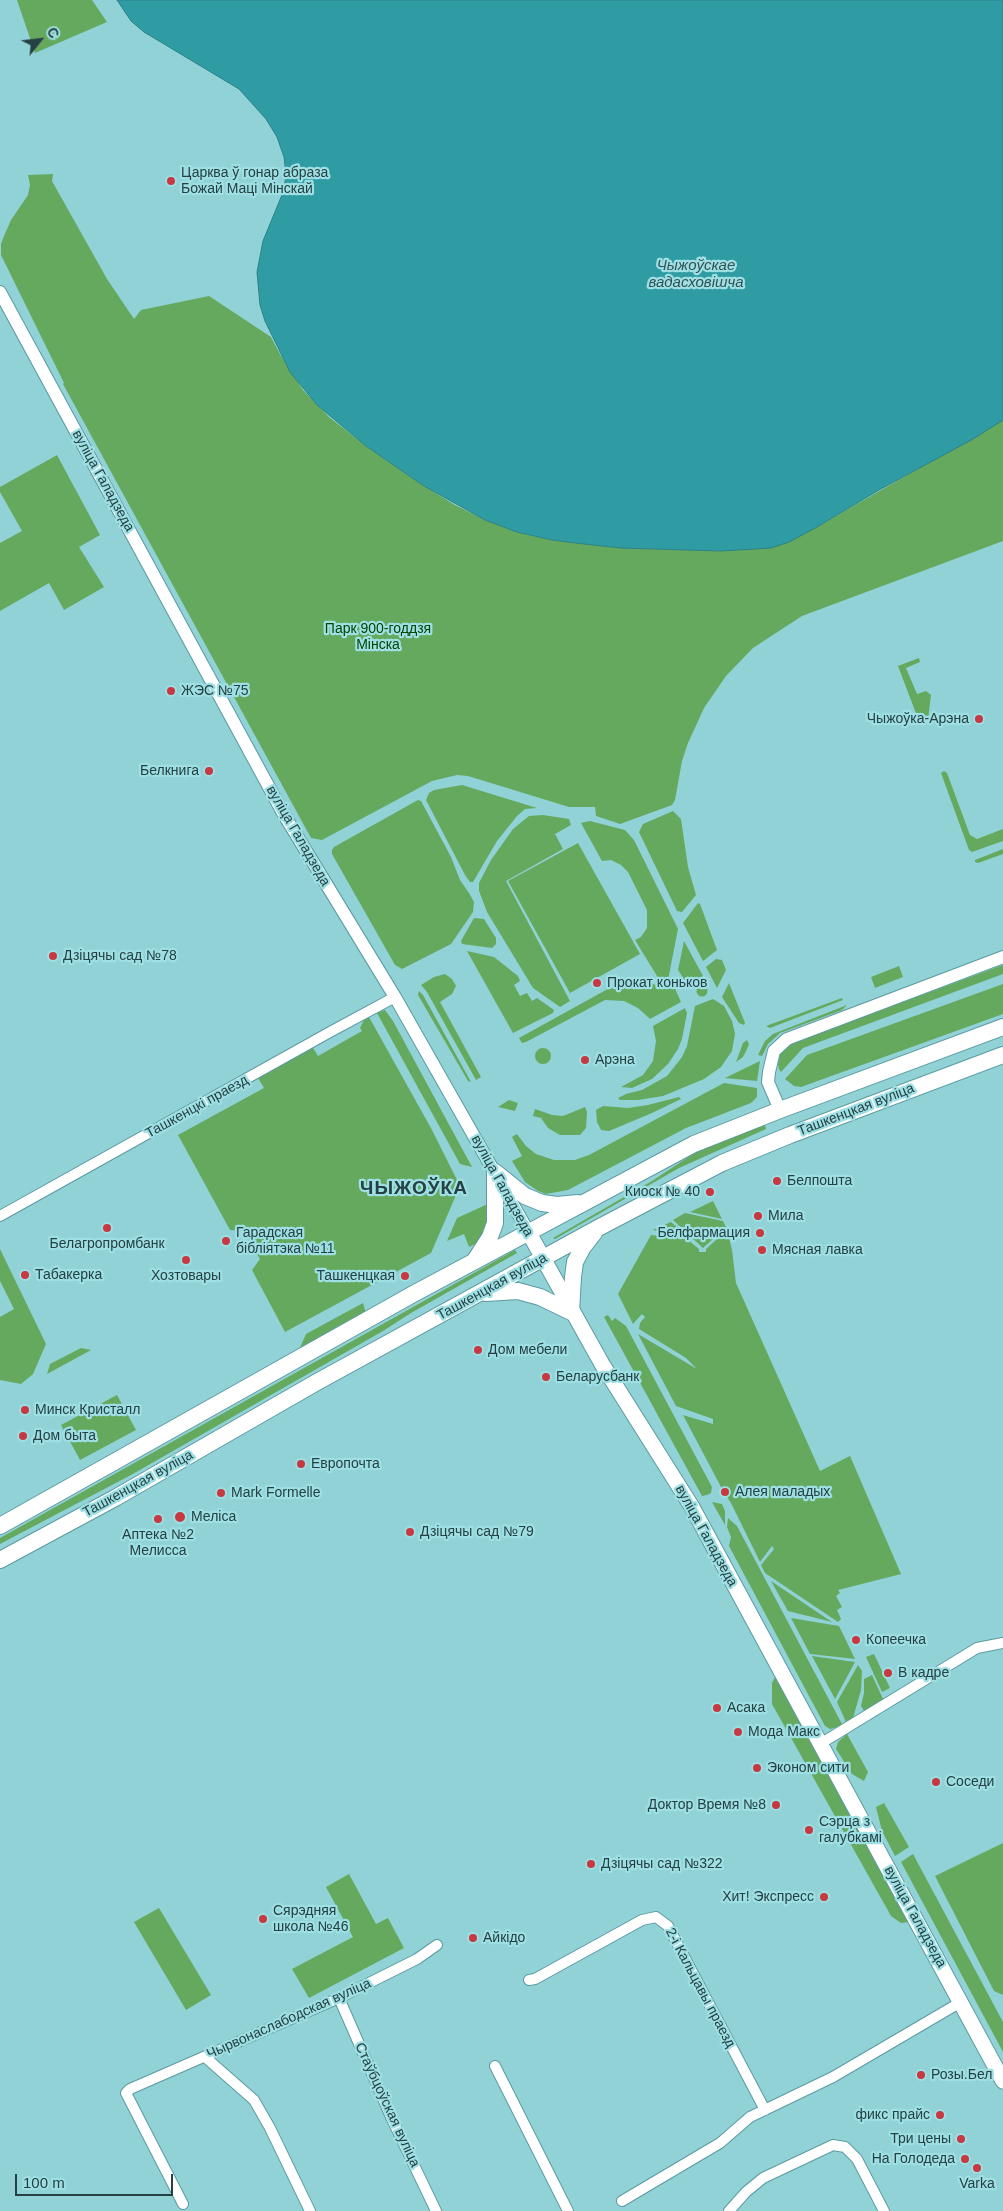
<!DOCTYPE html>
<meta charset="utf-8">
<style>
body{margin:0}
#map{position:relative;width:1003px;height:2211px;overflow:hidden;background:#91d2d7;font-family:Helvetica,sans-serif}
canvas{display:block}
.north{position:absolute;left:15px;top:15px;width:50px;height:50px;-webkit-text-stroke:4px #9edfe4;paint-order:stroke;rotate:61deg;font-size:14px;font-weight:700;line-height:20px;text-align:center;color:#254143}
.north::after{content:'';display:block;margin:auto;width:18px;height:22px;background:#254143;clip-path:polygon(50% 0,100% 100%,50% 72%,0 100%)}
.scale{position:absolute;left:15px;top:2174px;width:158px;height:22px;box-sizing:border-box;border:2px solid #254143;border-top:0;padding-left:6px;font-size:15px;line-height:18px;white-space:nowrap;color:#254143;-webkit-text-stroke:4px #9edfe4;paint-order:stroke}
</style>
<div id="map">
<canvas width="1003" height="2211"></canvas>
<div class="north">С</div>
<div class="scale">100 m</div>
</div>
<script>
const c = document.querySelector('canvas').getContext('2d');
c.lineJoin = 'round';
function paint(path, color) { c.fillStyle = color; c.fill(path, 'evenodd'); }
const shape = rows => new Path2D(rows.map(r => 'M' + r).join(''));
function stroke(path, color, width, dash) { c.strokeStyle = color; c.lineWidth = width; c.lineCap = dash ? 'butt' : 'round'; c.setLineDash(dash || []); c.stroke(path); }
function write(font, color, halo, rows, align = 'center') {
  c.font = font + ' Helvetica,sans-serif'; c.lineWidth = 4.5; c.setLineDash([]); c.textBaseline = 'middle'; c.strokeStyle = halo; c.fillStyle = color; for (const [text, x, y, turn = 0] of rows) {
    c.save(); c.translate(x, y); c.rotate((+turn || 0) * Math.PI / 180); c.textAlign = isNaN(turn) ? turn : align; if (halo) c.strokeText(text, 0, 0); c.fillText(text, 0, 0); c.restore();
  }
}
const green = shape([
 [17,0,92,0,107,22,35,53],
 [53,174,52,181,107,279,134,319,141,310,209,296,271,337,280,354,303,390,329,417,366,446,424,486,455,505,485,520,517,532,552,540,621,548,721,551,817,527,1003,420,1003,541,802,616,753,648,726,676,704,708,688,743,682,761,675,800,672,805,620,824,596,816,595,807,569,807,468,776,457,775,432,781,322,840,311,838,63,384,64,383,1,255,1,244,4,236,11,220,28,195,30,185,28,175],
 [57,455,100,535,79,547,104,587,64,610,49,583,0,611,0,543,22,531,0,492,0,487],
 [919,658,920,662,906,668,917,694,926,691,931,695,928,719,920,724,898,666],
 [944,771,947,773,970,835,977,839,1003,829,1003,841,972,852,969,850,941,773],
 [462,785,537,808,525,809,517,816,497,841,473,882,470,882,465,875,426,800,429,793,434,790],
 [418,800,421,801,451,857,460,880,469,893,474,902,473,912,451,944,402,969,395,965,332,854,332,850,334,847],
 [673,811,681,819,688,867,696,895,682,912,677,911,639,832,643,824],
 [543,815,569,819,571,825,555,834,563,849,506,881,570,1001,560,1007,533,988,487,912,479,891,479,883,491,860,513,829,529,816],
 [590,821,625,830,634,840,678,929,668,980,660,981,635,940,641,937,647,928,647,910,628,872,621,865,611,860,602,861,581,823],
 [578,843,640,954,570,993,508,881],
 [1003,849,1003,854,978,863,975,862,975,860],
 [698,903,700,904,717,950,703,961,683,923],
 [474,918,484,919,496,938,496,944,492,948,462,944,461,941],
 [684,941,703,976,688,985,678,970],
 [467,951,494,957,518,976,520,981,514,985,520,996,527,993,532,1001,537,998,554,1010,553,1013,513,1033],
 [716,959,722,960,726,970,717,988,706,967],
 [1003,965,1003,974,803,1048,781,1072,779,1069,778,1064,780,1054,792,1043],
 [899,966,903,977,875,988,871,977],
 [445,974,452,979,456,986,452,994,440,1002,481,1077,476,1080,427,992,421,985,434,977],
 [644,981,659,986,673,984,681,1002,650,1019,638,1008,624,1001,605,1000,526,1042,522,1043,519,1038,606,990,619,986,640,984],
 [729,983,745,1023,744,1025,739,1023,722,997],
 [1003,984,1003,1014,801,1087,794,1086,785,1079,807,1055],
 '696.5 991a5.5 5.5 0 1 1 11 0a5.5 5.5 0 1 1-11 0Z',
 [419,991,423,995,471,1082,468,1081,418,995],
 [842,998,843,1000,770,1028,766,1026],
 [713,999,724,1006,732,1021,735,1034,732,1051,721,1067,704,1079,663,1096,638,1100,620,1100,618,1098,626,1094,642,1090,667,1076,682,1057,687,1046,695,1006],
 [847,1005,842,1010,780,1033,768,1044,762,1056,758,1055,765,1041,773,1034],
 [685,1008,687,1013,682,1039,678,1049,668,1064,652,1079,632,1088,621,1087,643,1075,653,1061,656,1041,653,1026],
 [385,1010,393,1021,472,1167,460,1164,377,1013],
 [369,1017,432,1130,460,1186,431,1253,285,1332,252,1270,260,1259,244,1231,230,1230,178,1135,264,1088,258,1078,312,1046,318,1056,362,1031,360,1028,364,1020],
 [747,1040,749,1044,747,1049,743,1057,736,1062,743,1043],
 '535 1056a8 8 0 1 1 16 0a8 8 0 1 1-16 0Z',
 [760,1061,757,1081,725,1078],
 [724,1083,757,1088,757,1097,751,1103,686,1128,568,1190,546,1194,538,1191,525,1182,512,1161,522,1156,512,1137,517,1134,526,1146,536,1154,554,1160,575,1160,589,1155],
 [679,1097,681,1099,652,1113,609,1131,601,1130,597,1122,596,1110,603,1106,628,1108,648,1105],
 [509,1100,518,1103,515,1111,498,1107],
 [585,1107,587,1112,586,1128,580,1135,560,1135,548,1128,541,1118,533,1116,535,1109,552,1115,563,1116],
 [763,1125,765,1125,766,1129,679,1168,555,1239,553,1238,652,1181,696,1152],
 [713,1201,722,1219,690,1212],
 [490,1203,493,1216,479,1242,469,1247,464,1234,447,1241,457,1218],
 [685,1213,723,1221,726,1227,703,1248,673,1220],
 [671,1222,687,1236,653,1230],
 [727,1230,732,1250,736,1283,820,1471,850,1456,901,1574,838,1590,840,1593,836,1596,842,1607,837,1610,841,1619,838,1622,765,1573,761,1565,774,1549,772,1546,760,1562,731,1503,721,1487,683,1415,713,1424,713,1419,676,1406,638,1334,697,1369,686,1358,639,1329,640,1323,645,1317,642,1314,633,1324,618,1294,651,1235,687,1239,699,1249,699,1252,706,1252,706,1249],
 [0,1249,46,1344,33,1374,21,1384,0,1380,0,1317,14,1309,0,1281],
 [515,1250,517,1253,411,1313,383,1331,131,1475,0,1544,0,1538],
 [363,1303,366,1313,299,1350,306,1334],
 [608,1315,612,1321,615,1318,626,1326,712,1487,711,1493,707,1495,702,1496,604,1317],
 [81,1348,91,1350,47,1374,50,1364],
 [117,1395,136,1430,80,1460,61,1425],
 [712,1502,722,1504,725,1511,725,1525],
 [728,1518,737,1526,843,1726,830,1729,825,1726,729,1546,731,1537,727,1527],
 [771,1581,832,1622,788,1611],
 [791,1618,839,1626,855,1659,810,1654],
 [874,1654,890,1688,882,1692,866,1657],
 [812,1656,855,1662,835,1699],
 [858,1665,862,1671,861,1690,853,1718,846,1722,837,1702],
 [872,1675,883,1699,864,1711,861,1706,864,1693,864,1679],
 [775,1677,909,1922,901,1923,891,1916,772,1704,772,1683],
 [847,1734,868,1772,864,1781,852,1774,836,1749,838,1742],
 [884,1803,909,1847,895,1856,882,1831,876,1807],
 [1003,1843,1003,1995,994,1991,935,1876],
 [913,1854,1003,2022,1003,2052,901,1862],
 [349,1874,376,1924,388,1918,404,1948,309,1998,292,1969,353,1937,326,1887],
 [159,1908,211,1995,186,2010,134,1922]
]);
const water = shape([
 [117,0,1003,0,1003,420,973,439,879,490,817,527,789,542,771,548,721,551,621,548,584,544,552,540,517,532,485,520,424,486,366,446,317,405,290,372,265,321,260,305,257,272,263,241,284,190,286,174,284,157,277,137,266,119,239,89,144,32,131,21,117,0]
]);
const minor = shape([
 [0,1216,330,1032,395,997],
 [820,1744,977,1648,1003,1643],
 [529,1980,535,1979,642,1920,656,1917,668,1926,765,2110],
 [339,1998,391,2117,436,2211],
 [205,2057,254,2100,270,2128,310,2211],
 [495,2066,568,2211],
 [622,2201,720,2143,750,2117,833,2077,961,2002],
 [183,2204,126,2093,130,2089,339,1998,417,1959,437,1945],
 [729,2211,746,2192,763,2178,833,2145,845,2147,857,2159,884,2211]
]);
const tertiary = shape([
 [0,292,283,813,395,997,529,1233],
 [780,1110,768,1082,769,1072,774,1051,787,1039,1003,957]
]);
const secondary = shape([
 [529,1233,602,1364,692,1507,1003,2081]
]);
const primary = shape([
 [495,1172,525,1196,542,1203,557,1205,578,1203],
 [475,1260,490,1237,495,1223,495,1172],
 [486,1293,518,1291,540,1297,571,1312,573,1277,575,1262,583,1247,594,1233],
 [0,1526,415,1293,694,1144,780,1110,1003,1027],
 [0,1560,115,1498,317,1382,598,1228,722,1163,790,1135,1003,1055]
]);
const markers = [
 [171,181,5,"#c73840"],
 [171,691,5,"#c73840"],
 [979,719,5,"#c73840"],
 [209,771,5,"#c73840"],
 [53,956,5,"#c73840"],
 [597,983,5,"#c73840"],
 [585,1060,5,"#c73840"],
 [777,1181,5,"#c73840"],
 [710,1192,5,"#c73840"],
 [758,1216,5,"#c73840"],
 [107,1228,5,"#c73840"],
 [760,1233,5,"#c73840"],
 [226,1241,5,"#c73840"],
 [762,1250,5,"#c73840"],
 [186,1260,5,"#c73840"],
 [25,1275,5,"#c73840"],
 [405,1276,5,"#c73840"],
 [478,1350,5,"#c73840"],
 [546,1377,5,"#c73840"],
 [25,1410,5,"#c73840"],
 [23,1436,5,"#c73840"],
 [301,1464,5,"#c73840"],
 [725,1492,5,"#c73840"],
 [221,1493,5,"#c73840"],
 [180,1517,6,"#c73840"],
 [158,1519,5,"#c73840"],
 [410,1532,5,"#c73840"],
 [856,1640,5,"#c73840"],
 [888,1673,5,"#c73840"],
 [717,1708,5,"#c73840"],
 [738,1732,5,"#c73840"],
 [757,1768,5,"#c73840"],
 [936,1782,5,"#c73840"],
 [776,1805,5,"#c73840"],
 [809,1830,5,"#c73840"],
 [591,1864,5,"#c73840"],
 [824,1897,5,"#c73840"],
 [263,1919,5,"#c73840"],
 [473,1938,5,"#c73840"],
 [921,2075,5,"#c73840"],
 [940,2115,5,"#c73840"],
 [961,2139,5,"#c73840"],
 [965,2159,5,"#c73840"],
 [977,2168,5,"#c73840"]
];
const poiNames = [
 ["Царква ў гонар абраза",181,173],
 ["Божай Маці Мінскай",181,189],
 ["ЖЭС №75",181,691],
 ["Чыжоўка-Арэна",969,719,"right"],
 ["Белкнига",199,771,"right"],
 ["Дзіцячы сад №78",63,956],
 ["Прокат коньков",607,983],
 ["Арэна",595,1060],
 ["Белпошта",787,1181],
 ["Киоск № 40",700,1192,"right"],
 ["Мила",768,1216],
 ["Гарадская",236,1233],
 ["бібліятэка №11",236,1249],
 ["Белфармация",750,1233,"right"],
 ["Белагропромбанк",107,1244,"center"],
 ["Мясная лавка",772,1250],
 ["Табакерка",35,1275],
 ["Хозтовары",186,1276,"center"],
 ["Ташкенцкая",395,1276,"right"],
 ["Дом мебели",488,1350],
 ["Беларусбанк",556,1377],
 ["Минск Кристалл",35,1410],
 ["Дом быта",33,1436],
 ["Европочта",311,1464],
 ["Алея маладых",735,1492],
 ["Mark Formelle",231,1493],
 ["Меліса",191,1517],
 ["Дзіцячы сад №79",420,1532],
 ["Аптека №2",158,1535,"center"],
 ["Мелисса",158,1551,"center"],
 ["Копеечка",866,1640],
 ["В кадре",898,1673],
 ["Асака",727,1708],
 ["Мода Макс",748,1732],
 ["Эконом сити",767,1768],
 ["Соседи",946,1782],
 ["Доктор Время №8",766,1805,"right"],
 ["Сэрца з",819,1822],
 ["галубкамі",819,1838],
 ["Дзіцячы сад №322",601,1864],
 ["Хит! Экспресс",814,1897,"right"],
 ["Сярэдняя",273,1911],
 ["школа №46",273,1927],
 ["Айкідо",483,1938],
 ["Розы.Бел",931,2075],
 ["фикс прайс",930,2115,"right"],
 ["Три цены",951,2139,"right"],
 ["На Голодеда",955,2159,"right"],
 ["Varka",977,2184,"center"]
];
const streetNames = [
 ["вуліца Галадзеда",103,481,61],
 ["вуліца Галадзеда",298,836,60],
 ["Ташкенцкі праезд",197,1107,-29],
 ["Ташкенцкая вуліца",856,1110,-21],
 ["вуліца Галадзеда",502,1186,61],
 ["Ташкенцкая вуліца",492,1287,-29],
 ["Ташкенцкая вуліца",138,1484,-29],
 ["вуліца Галадзеда",706,1536,61],
 ["вуліца Галадзеда",915,1917,61],
 ["2-і Кальцавы праезд",700,1988,62],
 ["Чырвонаслабодская вуліца",289,2019,-24],
 ["Стаўбцоўская вуліца",387,2105,65]
];
const parkNames = [
 ["Парк 900-годдзя",378,629],
 ["Мінска",378,645]
];
const waterNames = [
 ["Чыжоўскае",696,266],
 ["вадасховішча",696,283]
];
const districtNames = [
 ["ЧЫЖОЎКА",414,1189]
];
paint(green, '#65a95e');
paint(water, '#2f9ca4');
stroke(water, '#2c8187', 1);
stroke(minor, '#5a9ba0', 12);
stroke(tertiary, '#5a9ba0', 14);
stroke(secondary, '#5a9ba0', 17);
stroke(primary, '#5a9ba0', 18);
stroke(minor, '#fff', 10);
stroke(tertiary, '#fff', 12);
stroke(secondary, '#fff', 15);
stroke(primary, '#fff', 16);
for (const [x, y, r, color] of markers) { const dot = new Path2D(); dot.arc(x, y, r, 0, 2 * Math.PI); c.fillStyle = color; c.fill(dot); stroke(dot, '#9edfe4', 2); }
write('14px', '#254143', '#9edfe4', poiNames, 'left');
write('14px', '#254143', '#9edfe4', streetNames);
write('14px', '#034501', '#9edfe4', parkNames);
write('italic 15px', '#325255', '#9edfe4', waterNames);
c.letterSpacing = '1px';
write('bold 19px', '#254143', '#9edfe4', districtNames);
c.letterSpacing = '0px';
</script>
